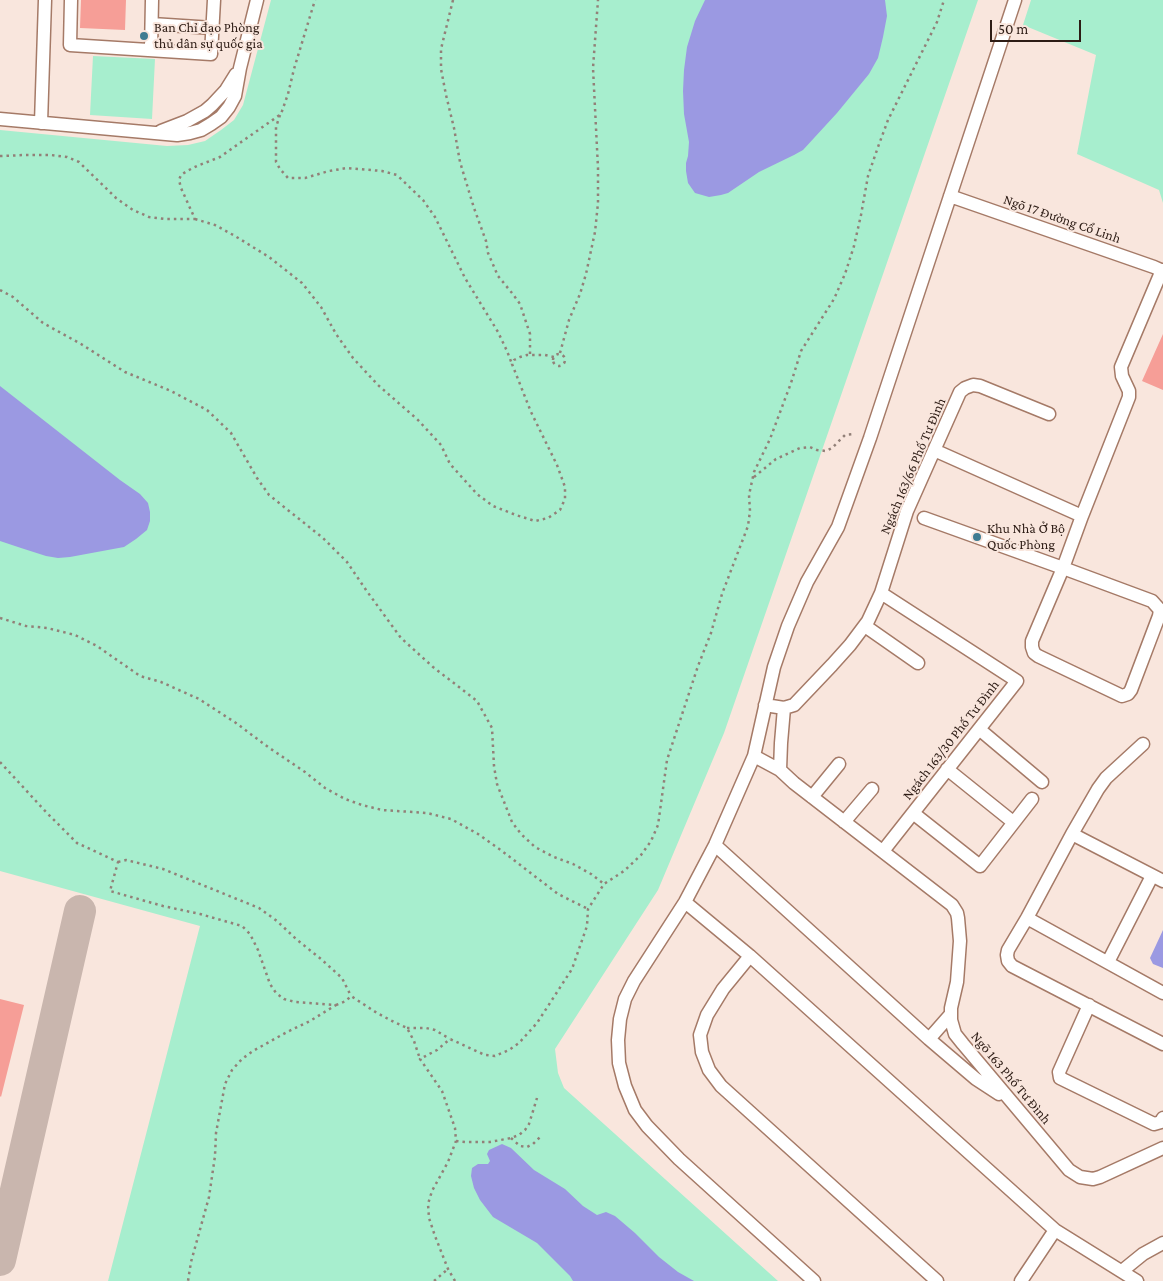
<!DOCTYPE html>
<meta charset="utf-8">
<style>
body{margin:0}
#map{position:relative;width:1163px;height:1281px;overflow:hidden;background:#f9e6dd;font-family:"Crimson Pro",serif}
canvas{display:block}
.scale{position:absolute;left:990px;top:20px;width:91px;height:22px;box-sizing:border-box;border:2px solid #2d1c15;border-top:0;padding-left:6px;font-size:15px;line-height:18px;white-space:nowrap;color:#2d1c15;-webkit-text-stroke:4px #f9e6dd;paint-order:stroke}
</style>
<div id="map">
<canvas width="1163" height="1281"></canvas>
<div class="scale">50 m</div>
</div>
<script>
const c = document.querySelector('canvas').getContext('2d');
c.lineJoin = 'round';
function paint(path, color) { c.fillStyle = color; c.fill(path, 'evenodd'); }
const shape = rows => new Path2D(rows.map(r => 'M' + r).join(''));
function stroke(path, color, width, dash) { c.strokeStyle = color; c.lineWidth = width; c.lineCap = dash ? 'butt' : 'round'; c.setLineDash(dash || []); c.stroke(path); }
function write(font, color, halo, rows, align = 'center') {
  c.font = font + ' "Crimson Pro",serif'; c.lineWidth = 4; c.setLineDash([]); c.textBaseline = 'middle'; c.strokeStyle = halo; c.fillStyle = color; for (const [text, x, y, turn = 0] of rows) {
    c.save(); c.translate(x, y); c.rotate((+turn || 0) * Math.PI / 180); c.textAlign = isNaN(turn) ? turn : align; if (halo) c.strokeText(text, 0, 0); c.fillText(text, 0, 0); c.restore();
  }
}
const green = shape([
 [271,0,978,0,724,733,658,890,555,1049,558,1073,564,1088,778,1281,108,1281,200,926,0,871,0,130,167,146,188,145,205,141,221,130,234,120,243,105],
 [1031,0,1163,0,1163,203,1159,190,1077,154,1096,55,1023,25],
 [93,56,155,59,152,119,90,115]
]);
const water = shape([
 [705,0,885,0,887,16,883,37,878,58,869,74,837,113,803,150,794,155,759,172,728,193,721,195,709,197,695,193,688,183,686,171,686,163,688,156,689,142,684,114,683,91,684,70,687,47,695,21],
 [0,386,120,480,140,494,148,503,150,512,150,521,147,530,136,539,124,547,70,557,58,558,46,556,21,548,0,541],
 [1163,930,1163,968,1153,964,1150,958],
 [502,1144,511,1148,534,1170,565,1189,583,1206,597,1215,606,1212,615,1216,635,1233,659,1257,678,1272,694,1281,573,1281,570,1276,537,1243,493,1217,480,1200,474,1188,471,1176,472,1168,478,1164,488,1164,490,1161,487,1154,489,1150]
]);
const taxiway = shape([
 [0,1260,80,911]
]);
const building = shape([
 [81,0,126,0,125,30,80,28],
 [1163,334,1163,390,1142,381],
 [0,999,24,1005,1,1097,0,1096]
]);
const path = shape([
 [453,0,441,49,441,69,446,95,454,128,460,162,474,208,486,241,488,253,498,276,512,293,520,304,530,334,530,355],
 [280,115,276,127,276,162,280,169,288,178,305,178,329,171,347,168,382,171,397,175,423,200,435,217,465,278,498,332,507,351,512,364],
 [0,156,25,155,51,155,67,157,79,162,116,198,133,210,149,217,165,219,195,219,181,188,179,180,181,175,187,171,197,166,220,157,281,114,288,94,294,69,315,0],
 [195,219,215,225,235,236,269,257,302,283,321,307,336,334,353,358,378,385,418,420,441,445,450,464,477,494,493,506,516,515,535,521,548,518,560,510,565,499,565,487,557,465,531,412,512,364,514,360,520,357,527,355,545,355,554,357],
 [0,290,13,297,43,323,81,344,125,372,171,391,207,410,231,433,257,478,269,495,323,538,347,562,366,590,401,638,433,667,477,701,492,728,494,766,497,784,512,822,521,834,535,847,554,857,573,864,591,874,604,884],
 [560,353,569,320,580,294,586,274,595,232,598,203,598,168,593,68,598,0],
 '553 360a6 6 0 1 1 12 0a6 6 0 1 1-12 0Z',
 [754,477,776,459,789,453,800,448,810,447,817,450,826,451,832,448,845,435,855,434],
 [0,618,26,626,47,628,75,635,97,646,140,676,161,682,199,699,236,723,268,747,305,772,325,788,345,799,362,805,382,810,427,813,451,819,478,834,502,851,558,894,588,909],
 [0,762,46,812,77,843,118,862,110,891,163,906,200,914,242,926,250,934,258,950,270,984,276,993,284,999,295,1002,336,1005,310,1021,287,1032,253,1051,242,1059,232,1070,225,1084,216,1133,215,1156,209,1197,191,1262,188,1281],
 [118,862,126,860,163,869,259,908,277,921,296,939,321,959,342,978,351,996],
 [336,1005,346,1001,351,996,377,1013,394,1022,407,1028,414,1041,420,1059],
 [407,1028,426,1028,435,1030,450,1039],
 [511,1138,520,1146,527,1147,533,1144,542,1135],
 [456,1141,465,1142,490,1142,511,1138,519,1135,525,1130,529,1124,537,1098],
 [434,1281,448,1269],
 [455,1281,448,1269,435,1236,429,1218,428,1204,432,1191,448,1162,456,1141,455,1128,442,1091,420,1059,437,1050,450,1039,485,1055,495,1056,509,1050,519,1043,537,1023,572,969,587,926,588,909,604,884,624,871,641,855,651,841,658,825,667,760,698,666,711,633,722,594,748,526,750,511,749,495,754,472,770,439,791,383,801,351,834,299,845,274,854,246,861,215,868,176,878,147,888,120,937,22,944,0]
]);
const minor = shape([
 [71,0,70,45,211,54,214,0],
 [152,24,213,28],
 [151,50,152,0],
 [0,119,177,135,190,133,201,130,211,124,221,117,229,107,235,96,240,68,257,0],
 [41,123,45,0],
 [161,131,187,121,205,111,212,105,226,90,236,74],
 [950,196,1154,267,1163,271],
 [934,450,1082,516],
 [924,518,1063,568,1152,601,1160,610,1159,616,1131,690,1128,694,1122,696,1038,656,1034,653,1032,647,1032,641,1063,568,1082,516,1129,397,1129,391,1122,376,1121,367,1162,270],
 [881,593,1017,681,883,851],
 [865,626,918,663],
 [765,705,784,708,794,705,832,665,850,645,868,621,881,593,907,511,960,392,965,388,973,385,980,386,1049,414],
 [979,729,1042,782],
 [1143,744,1106,778,1098,789,1072,834,1027,918,1008,950,1007,955,1008,961,1012,966,1163,1044],
 [754,756,780,770,794,783,952,905,957,913,958,918,960,941,957,982,951,1008,951,1020,955,1034,963,1044,1069,1170,1080,1177,1093,1179,1100,1177,1163,1148],
 [947,769,1013,822],
 [780,770,781,743,784,708],
 [812,797,839,764],
 [913,813,980,866,1032,799],
 [844,822,872,789],
 [1072,834,1163,881],
 [715,845,929,1039,976,1079,999,1094],
 [685,902,750,956,1055,1230,1137,1281],
 [1027,918,1163,993],
 [750,956,723,989,707,1015,700,1035,702,1052,709,1070,721,1086,937,1281],
 [1108,962,1152,876],
 [1089,1005,1059,1072,1060,1078,1154,1124,1161,1122,1163,1118],
 [929,1039,951,1014],
 [1122,1271,1143,1254,1163,1243],
 [814,1281,679,1159,647,1126,635,1110,625,1086,619,1063,618,1040,620,1019,625,999,634,981,685,902,715,845,754,756,774,667,788,626,807,582,838,527,870,438,1015,0],
 [1021,1281,1055,1230]
]);
const markers = [
 [144,36,5,"#3f7c92"],
 [977,537,5,"#3f7c92"]
];
const poiNames = [
 ["Ban Chỉ đạo Phòng",154,28],
 ["thủ dân sự quốc gia",154,44],
 ["Khu Nhà Ở Bộ",987,529],
 ["Quốc Phòng",987,545]
];
const streetNames = [
 ["Ngõ 17 Đường Cổ Linh",1062,219,19],
 ["Ngách 163/66 Phố Tư Đình",913,466,-67],
 ["Ngách 163/30 Phố Tư Đình",951,740,-52],
 ["Ngõ 163 Phố Tư Đình",1011,1078,50]
];
paint(green, '#a7eece');
paint(water, '#9b99e2');
stroke(taxiway, '#c9b6ae', 32);
paint(building, '#f69e97');
stroke(minor, '#a57a67', 15);
stroke(path, '#928078', 2.5, [2.5, 4]);
stroke(minor, '#fff', 12);
for (const [x, y, r, color] of markers) { const dot = new Path2D(); dot.arc(x, y, r, 0, 2 * Math.PI); c.fillStyle = color; c.fill(dot); stroke(dot, '#f9e6dd', 2); }
write('14px', '#2d1c15', '#f9e6dd', poiNames, 'left');
write('14px', '#2d1c15', '#f9e6dd', streetNames);
</script>
